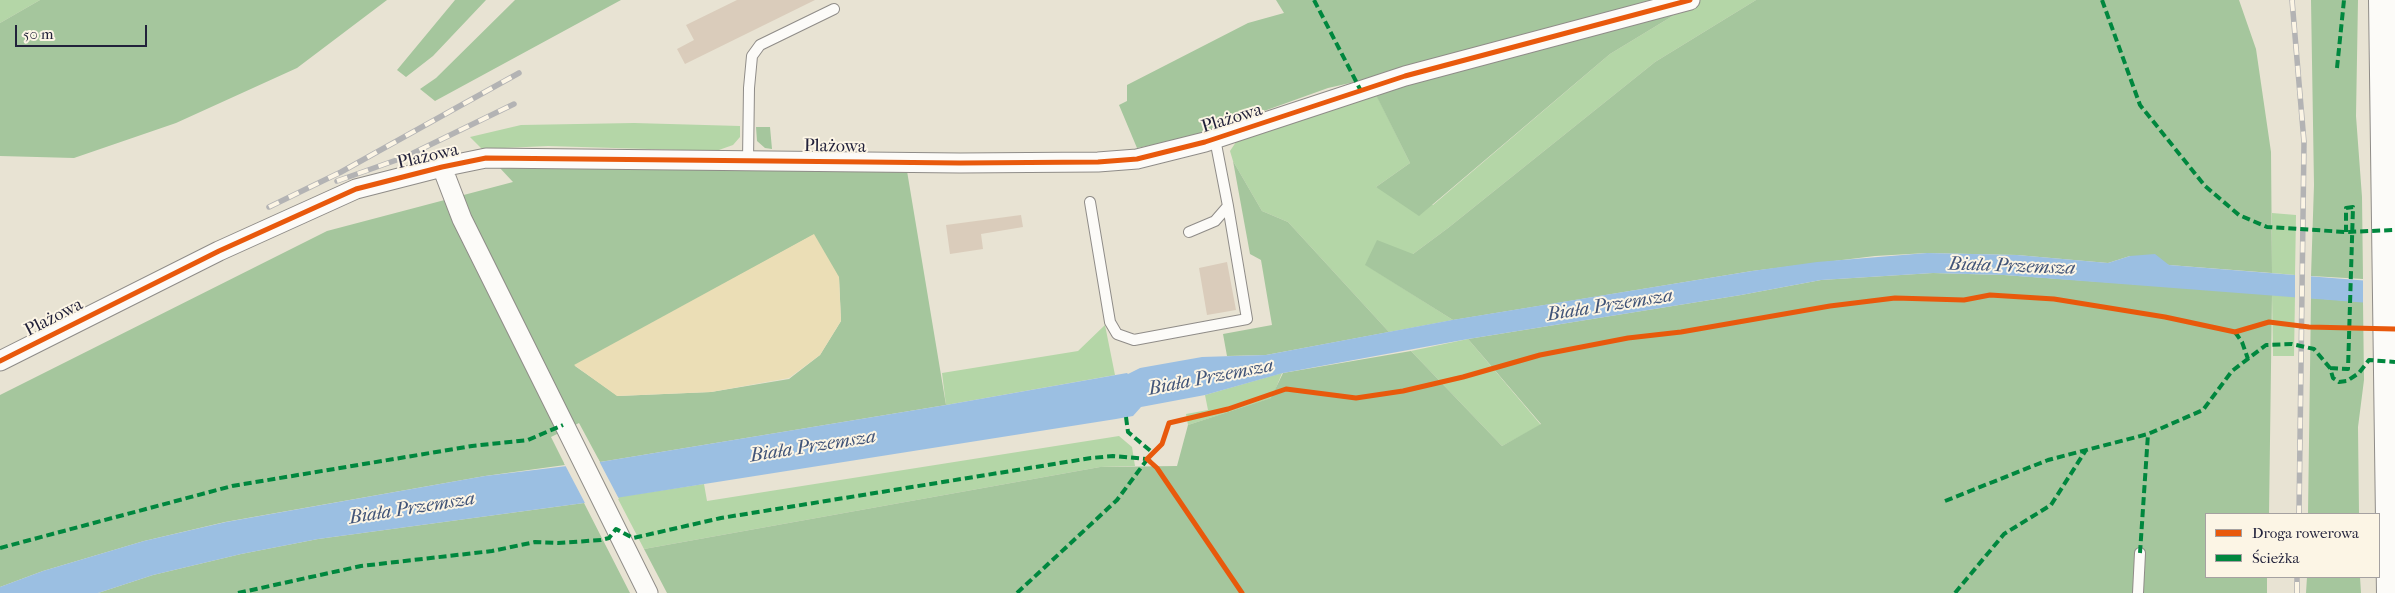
<!DOCTYPE html>
<meta charset="utf-8">
<style>
body{margin:0}
#map{position:relative;width:2395px;height:593px;overflow:hidden;background:#e8e3d3;font-family:"IM FELL French Canon",serif}
canvas{display:block}
.legend{position:absolute;left:2205px;top:513px;width:175px;height:65px;box-sizing:border-box;background:#fcf5e5;border:1px solid #a5a1a1;margin:0;padding:6px 9px;list-style:none;font-size:15px;color:#22223b}
.legend li{display:flex;align-items:center;gap:10px;height:25px}
.legend b{width:25px;border:1px solid #a5a1a1}
.scale{position:absolute;left:15px;top:25px;width:132px;height:22px;box-sizing:border-box;border:2px solid #22223b;border-top:0;padding-left:6px;font-size:15px;line-height:18px;white-space:nowrap;color:#22223b;-webkit-text-stroke:4px #fcf5e5;paint-order:stroke}
</style>
<div id="map">
<canvas width="2395" height="593"></canvas>
<ul class="legend">
<li><b style="height:6px;background:#e8590c"></b>Droga rowerowa</li>
<li><b style="height:6px;background:#00873e"></b>Ścieżka</li>
</ul>
<div class="scale">50 m</div>
</div>
<script>
const c = document.querySelector('canvas').getContext('2d');
c.lineJoin = 'round';
function paint(path, color) { c.fillStyle = color; c.fill(path, 'evenodd'); }
const shape = rows => new Path2D(rows.map(r => 'M' + r).join(''));
function stroke(path, color, width, dash) { c.strokeStyle = color; c.lineWidth = width; c.lineCap = dash ? 'butt' : 'round'; c.setLineDash(dash || []); c.stroke(path); }
function write(font, color, halo, rows, align = 'center') {
  c.font = font + ' "IM FELL French Canon",serif'; c.lineWidth = 4; c.setLineDash([]); c.textBaseline = 'middle'; c.strokeStyle = halo; c.fillStyle = color; for (const [text, x, y, turn = 0] of rows) {
    c.save(); c.translate(x, y); c.rotate((+turn || 0) * Math.PI / 180); c.textAlign = isNaN(turn) ? turn : align; if (halo) c.strokeText(text, 0, 0); c.fillText(text, 0, 0); c.restore();
  }
}
const green = shape([
 [0,0,40,0,0,23],
 [1699,0,1756,0,1655,62,1448,228,1413,254,1366,265,1453,320,1389,332,1288,222,1262,211,1233,161,1230,151,1238,139,1376,94,1410,163,1376,187,1433,205,1610,54],
 [634,123,740,126,740,137,733,145,716,151,548,146,482,149,470,137,521,125],
 [2272,213,2296,215,2295,275,2272,273],
 [2272,294,2295,296,2294,356,2273,356],
 [1105,325,1115,375,946,405,942,373,1078,351],
 [1468,339,1541,425,1502,446,1411,351],
 [1282,373,1272,398,1188,425,1186,414,1208,410,1205,395],
 [1119,436,1132,447,1135,466,1100,467,644,549,617,497,704,484,707,501]
]);
const forest = shape([
 [40,0,387,0,297,68,176,123,74,158,0,156,0,23],
 [455,0,486,0,433,56,406,77,397,70],
 [515,0,621,0,435,101,420,89,436,78],
 [1276,0,1699,0,1610,54,1419,216,1376,187,1410,163,1368,79,1328,88,1189,138,1137,148,1119,105,1127,101,1127,85,1248,23,1284,13],
 [1756,0,2239,0,2256,49,2271,152,2272,273,2169,265,2130,256,2108,263,2017,255,1927,253,1875,256,1752,271,1453,320,1365,265,1377,240,1413,254,1448,228,1655,62],
 [2311,0,2358,0,2356,116,2362,197,2363,279,2311,276,2314,185],
 [756,127,770,127,772,149,765,148,757,141],
 [1233,161,1262,211,1288,222,1389,332,1266,355,1227,356,1223,334,1272,325,1261,260,1250,254],
 [498,166,907,171,946,405,600,462,579,423,551,437,565,465,485,476,225,522,144,541,43,571,0,587,0,395,327,231,513,182],
 [813,235,839,278,841,321,820,355,789,379,711,392,618,396,575,366],
 [1933,273,2004,275,2272,294,2269,514,2206,514,2206,577,2267,577,2267,593,667,593,644,549,1100,467,1177,466,1188,425,1271,398,1283,373,1411,351,1502,446,1541,424,1468,339,1741,295,1821,280],
 [2311,298,2363,302,2364,380,2358,427,2359,514,2308,514],
 [584,503,630,593,98,593,153,575,241,554,318,539],
 [2307,577,2360,577,2361,593,2306,593]
]);
const sand = shape([
 [814,234,839,277,841,321,820,355,789,378,711,392,617,396,574,365]
]);
const water = shape([
 [1927,253,2017,255,2108,263,2130,256,2155,254,2169,265,2395,283,2395,305,2004,275,1933,273,1821,280,1741,295,1468,339,1283,373,1205,395,1141,407,1133,416,1116,419,584,503,318,539,241,554,153,575,98,593,0,593,0,587,43,571,144,541,226,522,485,476,600,462,946,405,1127,373,1128,374,1140,368,1202,357,1266,355,1452,320,1752,271,1817,262]
]);
const pier = shape([
 [2295,272,2311,273,2311,300,2295,299],
 [2363,277,2395,280,2395,307,2363,305],
 [598,459,619,499,586,505,564,463]
]);
const building = shape([
 [737,0,815,0,685,64,677,49,694,40,686,25],
 [1021,215,1023,227,981,234,983,249,950,254,946,225],
 [1227,262,1236,310,1207,315,1199,268]
]);
const service = shape([
 [748,160,749,88,752,56,760,45,834,9],
 [1090,202,1110,322,1117,334,1134,340,1247,319,1228,206],
 [1189,232,1215,221,1228,206,1215,139],
 [2138,593,2140,553]
]);
const minor = shape([
 [442,167,462,219,648,593],
 [0,361,219,251,356,189,442,167,486,158,960,163,1098,162,1137,159,1205,142,1405,76,1690,0]
]);
const motorway = shape([
 [2383,0,2391,593]
]);
const rail = shape([
 [2292,0,2304,142,2299,514],
 [337,181,405,157,514,104],
 [269,207,341,172,519,73],
 [2297,593,2297,577]
]);
const quiet = shape([
 [1314,0,1361,91],
 [2102,0,2140,105,2205,186,2239,215,2267,227,2346,232,2395,230],
 [2337,68,2344,0],
 [2235,332,2242,342,2248,359],
 [2330,368,2348,369,2353,207,2346,208,2346,232],
 [1126,417,1128,432,1153,453],
 [1945,501,2048,460,2148,434,2203,410,2232,371,2266,345,2292,344,2314,349,2330,368,2333,378,2339,382,2347,381,2359,373,2369,360,2395,362],
 [0,548,232,486,472,446,528,440,563,425],
 [2140,553,2148,434],
 [238,593,361,566,492,551,535,542,558,543,601,540,609,538,616,529,633,538,642,536,721,518,1091,458,1113,456,1147,459,1151,462],
 [1017,593,1117,500,1149,457],
 [1955,593,2004,534,2051,505,2086,450]
]);
const cycleway = shape([
 [0,361,219,251,356,189,442,167,486,158,960,163,1098,162,1137,159,1205,142,1405,76,1690,0],
 [1242,593,1157,468,1147,459,1162,444,1169,423,1228,409,1286,389,1356,398,1403,391,1463,377,1540,355,1628,338,1681,332,1830,306,1895,298,1964,300,1990,295,2054,299,2165,317,2235,332,2269,322,2309,327,2395,329]
]);
const streetNames = [
 ["Plażowa",1232,119,-17],
 ["Plażowa",835,147,1],
 ["Plażowa",428,157,-13],
 ["Plażowa",54,318,-27]
];
const waterNames = [
 ["Biała Przemsza",2012,267,2],
 ["Biała Przemsza",1610,306,-9],
 ["Biała Przemsza",1211,378,-11],
 ["Biała Przemsza",813,447,-9],
 ["Biała Przemsza",412,509,-9]
];
paint(green, '#b4d6a7');
paint(forest, '#a5c69d');
paint(sand, '#ebdeb6');
paint(water, '#9bbfe2');
paint(pier, '#e8e3d3');
paint(building, '#daccbb');
stroke(service, '#8f8c88', 12);
stroke(minor, '#8f8c88', 21);
stroke(motorway, '#8f8c88', 30);
stroke(service, '#fcfbf8', 10);
stroke(minor, '#fcfbf8', 19);
stroke(motorway, '#fcfbf8', 28);
stroke(rail, '#b3b3b4', 5.5);
stroke(rail, '#fcf5e5', 4, [11]);
stroke(quiet, '#00873e', 4, [8, 4]);
stroke(cycleway, '#e8590c', 5);
write('18px', '#22223b', '#fcf5e5', streetNames);
write('italic 19px', '#415478', '#fcf5e5', waterNames);
</script>
